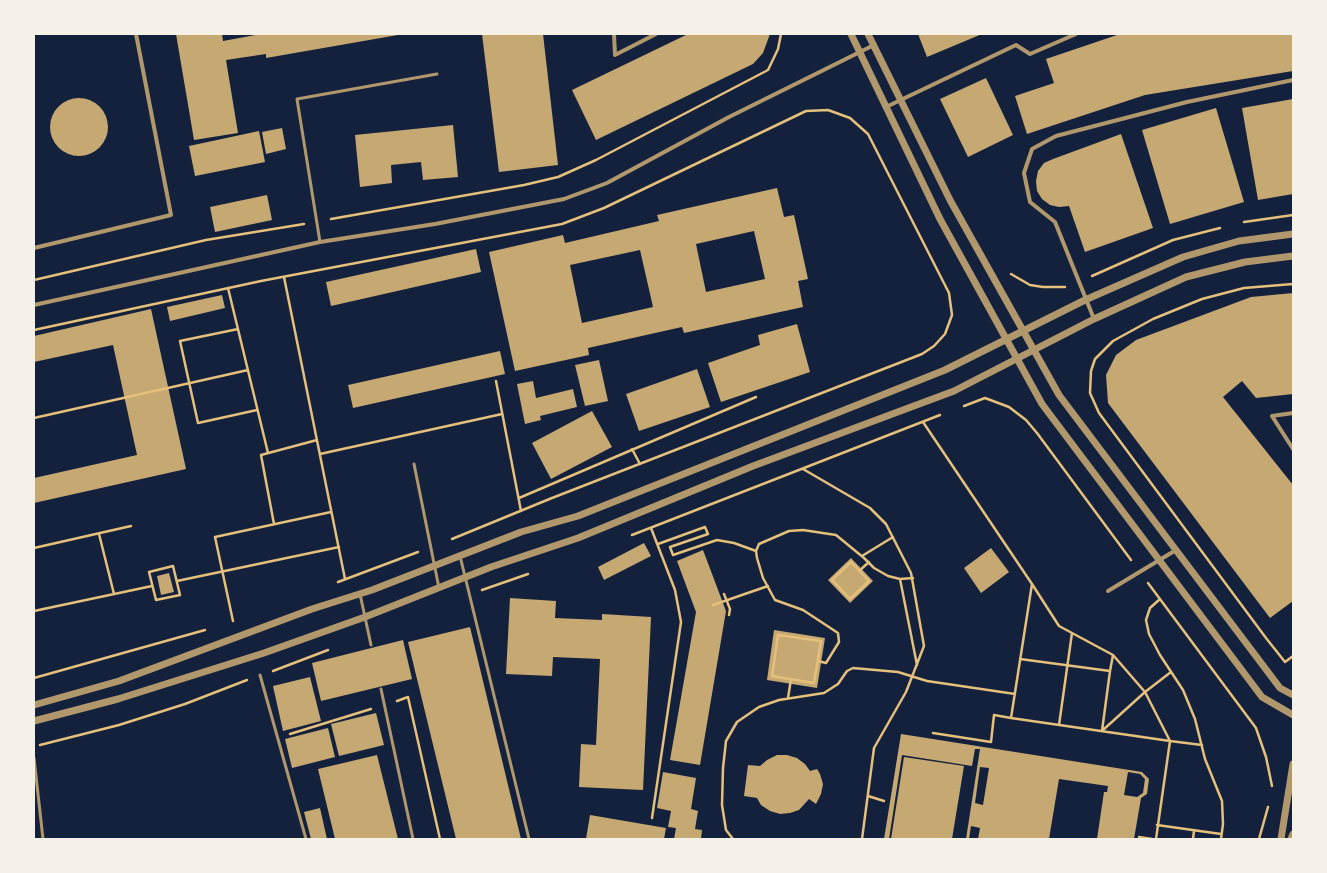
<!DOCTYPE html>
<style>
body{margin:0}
#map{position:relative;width:1327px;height:873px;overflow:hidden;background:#14213d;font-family:Commissioner,sans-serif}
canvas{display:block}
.frame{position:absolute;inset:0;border:35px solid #f6f1e7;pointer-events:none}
</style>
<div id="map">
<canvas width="1327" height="873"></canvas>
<div class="frame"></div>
</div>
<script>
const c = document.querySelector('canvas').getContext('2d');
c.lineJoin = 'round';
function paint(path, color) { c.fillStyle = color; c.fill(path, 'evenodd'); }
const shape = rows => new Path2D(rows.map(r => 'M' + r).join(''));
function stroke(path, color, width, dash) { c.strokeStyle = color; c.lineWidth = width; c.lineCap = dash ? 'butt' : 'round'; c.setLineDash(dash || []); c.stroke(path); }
const building = shape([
 [176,34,222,34,223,41,261,34,398,35,266,58,266,54,226,60,238,133,194,140],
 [482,34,543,34,558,165,499,172],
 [688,34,770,34,763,53,753,64,596,140,572,90],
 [918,34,982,34,927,57],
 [1120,34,1293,34,1293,71,1145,95,1027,134,1015,96,1054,83,1046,59],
 [986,78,1013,135,968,157,940,99],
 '50 127a29 29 0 1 1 58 0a29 29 0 1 1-58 0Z',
 [1293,99,1293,194,1258,200,1242,108],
 [1216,108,1244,202,1170,224,1142,130],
 [453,125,458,177,423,180,421,162,391,165,392,183,360,187,355,135],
 [282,128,286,149,266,154,262,132],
 [259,131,265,162,195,176,189,146],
 [1121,134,1153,228,1085,252,1069,206,1059,207,1050,205,1042,199,1037,191,1036,181,1038,171,1044,163,1053,159],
 [777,188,784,217,794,215,808,279,798,281,803,307,684,333,682,327,588,348,589,355,515,371,489,252,563,235,565,243,659,221,657,215],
 [754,231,765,279,706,292,696,244],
 [640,250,653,307,582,323,570,265],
 [267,195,272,220,215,232,210,207],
 [476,249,481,272,331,306,326,282],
 [1293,293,1293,394,1256,398,1242,381,1223,397,1293,485,1293,601,1270,618,1108,403,1106,375,1116,355,1136,340,1251,297],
 [222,295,225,308,170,321,167,307],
 [151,309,186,469,34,503,34,478,137,455,113,345,34,362,34,336],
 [797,324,810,372,721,402,708,363,760,345,758,335],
 [500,351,505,374,353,408,348,385],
 [599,360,608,401,585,406,575,365],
 [697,369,710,407,639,431,626,394],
 [533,381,536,398,573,389,577,407,540,416,541,420,525,424,517,384],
 [592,411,612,447,551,479,532,443],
 [644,543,651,556,604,580,598,567],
 [991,548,1009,572,981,593,964,568],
 [703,550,726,611,700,765,670,760,696,612,677,561],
 [851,558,873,581,850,603,828,580],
 [169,573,174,592,161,595,157,576],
 [510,598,556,601,555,618,602,620,602,614,651,617,643,790,579,787,581,744,596,745,600,659,553,657,552,676,506,674],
 [470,627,521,839,456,839,408,642],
 [774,630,825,638,817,688,767,680],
 [403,640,412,679,321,701,312,663],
 [310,677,321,721,283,731,273,686],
 [376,713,384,745,339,756,331,724],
 [328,728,335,757,292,768,285,739],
 [901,734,1142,772,1149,779,1147,794,1141,798,1134,839,1097,839,1104,792,1107,792,1108,786,1059,779,1049,839,978,839,980,828,971,826,969,839,966,839,980,749,975,749,972,766,902,755,889,839,884,839],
 [980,767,989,768,983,805,975,803],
 [1128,772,1140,774,1145,779,1143,793,1137,797,1124,795],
 [377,755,398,839,335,839,318,769],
 [777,755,787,755,797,758,805,764,810,771,817,769,820,774,823,784,821,794,816,804,809,799,799,810,790,813,780,814,770,811,761,805,757,798,744,796,748,765,760,766,767,760],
 [904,757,964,766,952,839,891,839],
 [663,772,696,778,691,809,698,811,695,829,702,830,701,839,674,839,676,828,668,827,671,811,657,808],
 [320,808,327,839,311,839,304,812],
 [590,815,666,828,664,839,586,839]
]);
const path = shape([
 [331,219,524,185,558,177,596,160,768,70,778,49,781,34],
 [1244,222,1293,215],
 [1011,274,1030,285,1043,287,1065,287],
 [1092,276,1173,240,1220,228],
 [284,277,345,579],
 [34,280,206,240,304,224],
 [1293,284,1244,288,1202,299,1153,319,1113,341,1095,359,1091,371,1090,393,1099,413,1266,638,1285,662,1293,656],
 [228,288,268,453],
 [238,329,180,341,198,423,257,410],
 [34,330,261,281,562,224,604,208,806,111,828,110,850,118,868,134,949,293,952,315,945,334,934,346,922,354,552,498,452,539],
 [496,381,521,511],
 [964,406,985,398,1009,407,1026,420,1037,433,1131,560],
 [34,418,248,370],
 [923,422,1032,584,1011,718,1170,741,1156,839],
 [632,449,640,464],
 [320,454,502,414],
 [803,469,870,508,886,524,911,573,924,646,906,692,874,748,862,839],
 [519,498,756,397],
 [274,524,261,455,317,440],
 [651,528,675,590,681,622,652,818],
 [99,534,114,594],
 [632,535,940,415],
 [658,544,705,527,708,534,670,547,673,555,717,540,734,543,756,551],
 [34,548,131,526],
 [862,556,893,537],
 [851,562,869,581,850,599,832,580,851,562],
 [173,566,180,595,156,600,149,572,173,566],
 [859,571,869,562],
 [900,579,917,665],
 [177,581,339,547],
 [338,582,418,552],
 [1148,583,1256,728,1266,757,1272,786],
 [1032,584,1059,626,1113,655,1110,671],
 [482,590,528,574],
 [724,594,730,609,729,615],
 [1160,599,1150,608,1146,620,1149,634,1160,655,1183,690,1195,719,1205,759,1222,801,1223,824,1221,839],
 [713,605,768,586],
 [34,611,152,586],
 [233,621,215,537,331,512],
 [778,635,821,641,814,683,772,676,778,635],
 [1113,655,1145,692,1170,741,1202,745],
 [1020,659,1110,671,1102,731],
 [818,661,826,663,839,642,838,633,803,610,775,600,763,578,757,558,756,551,759,544,789,531,803,530,836,535,864,558,874,568,888,576,900,579,913,578],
 [273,671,328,650],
 [34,678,205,630],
 [788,698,791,679],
 [397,701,408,697,440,839],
 [1059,725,1072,633],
 [1103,730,1145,692,1171,672],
 [933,733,991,742,994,715,1011,718],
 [290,734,371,709],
 [40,745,119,725,185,704,247,680],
 [868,796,884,801],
 [1157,825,1221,834],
 [1139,837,1152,839],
 [733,839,726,830,722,805,723,768,726,741,737,722,759,707,779,700,824,693,838,684,847,671,853,668,898,672,927,681,1015,694],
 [1193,839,1194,831],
 [1259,839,1268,807]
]);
const service = shape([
 [320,242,297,99,437,74],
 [414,464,439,588],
 [460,556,529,839],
 [360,594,371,645],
 [260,675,306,839],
 [381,689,413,839],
 [34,758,43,839]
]);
const minor = shape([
 [614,34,615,55,656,34],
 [886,107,1016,45,1030,54,1076,34],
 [34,248,171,215,136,34],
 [34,305,320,242,435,224,564,199,607,183,729,117,874,45],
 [1094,319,1055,222,1030,202,1024,173,1032,149,1056,136,1187,102,1293,80],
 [1293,413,1272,416,1293,449],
 [1108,591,1176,550]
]);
const tertiary = shape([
 [851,34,940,219,1042,404,1262,697,1293,715],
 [868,34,950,200,1059,395,1280,688,1293,695],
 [34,705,119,681,312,609,372,590,521,532,578,516,945,370,1085,300,1183,257,1239,241,1293,234],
 [34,721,118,699,264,653,365,617,491,567,578,538,753,466,954,391,1094,319,1186,277,1245,262,1293,256],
 [1281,839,1293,764],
 [1291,839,1293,834]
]);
paint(building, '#c6a872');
stroke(path, '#e5c07b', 2.5);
stroke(service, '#b1986c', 3);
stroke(minor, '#b1986c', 4);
stroke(tertiary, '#b1986c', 7);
</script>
